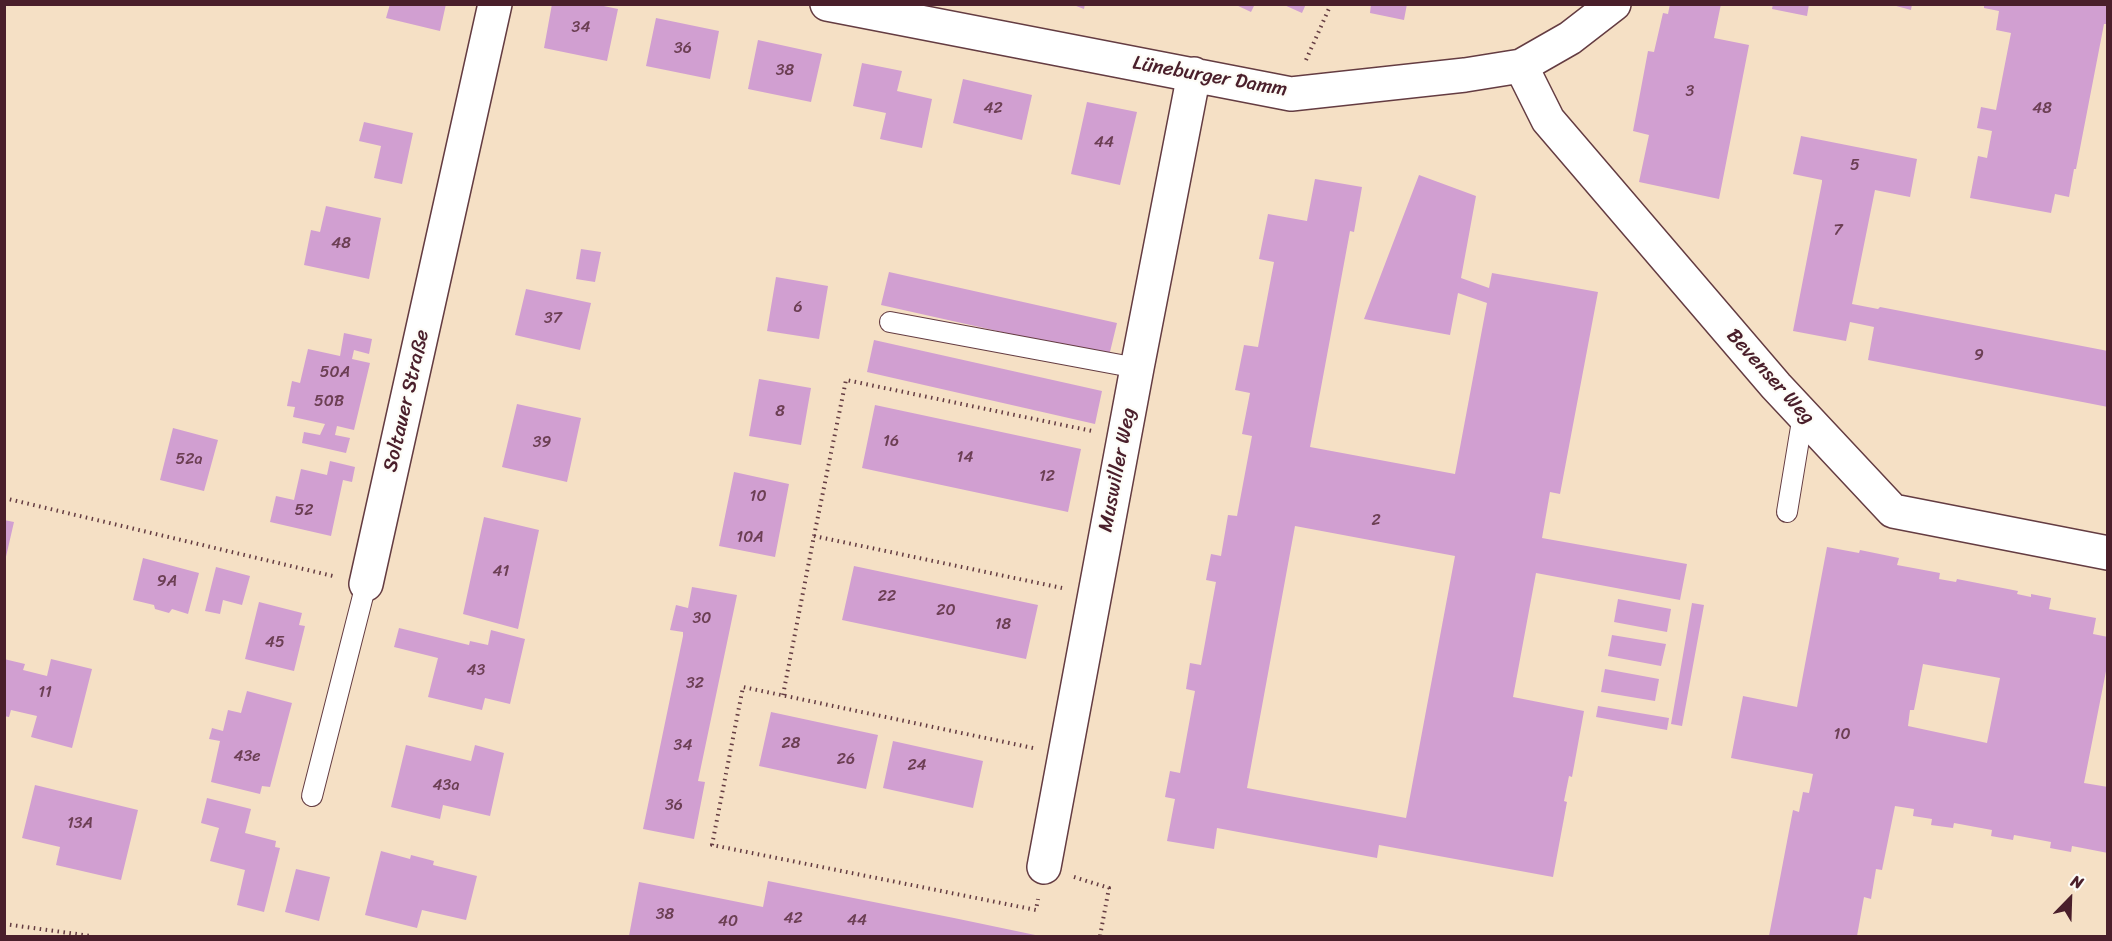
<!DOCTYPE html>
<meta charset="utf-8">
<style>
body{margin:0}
#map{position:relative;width:2112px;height:941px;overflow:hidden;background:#f5e0c5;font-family:Sriracha,sans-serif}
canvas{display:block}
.frame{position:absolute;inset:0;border:6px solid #4a1f2b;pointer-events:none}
.north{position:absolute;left:2040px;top:869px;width:60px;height:60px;-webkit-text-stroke:4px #fdfcf7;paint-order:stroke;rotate:23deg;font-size:16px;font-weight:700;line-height:24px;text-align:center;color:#4a1f2b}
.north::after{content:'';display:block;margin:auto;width:21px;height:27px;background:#4a1f2b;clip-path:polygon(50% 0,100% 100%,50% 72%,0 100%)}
</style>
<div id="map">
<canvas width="2112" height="941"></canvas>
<div class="frame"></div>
<div class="north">N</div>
</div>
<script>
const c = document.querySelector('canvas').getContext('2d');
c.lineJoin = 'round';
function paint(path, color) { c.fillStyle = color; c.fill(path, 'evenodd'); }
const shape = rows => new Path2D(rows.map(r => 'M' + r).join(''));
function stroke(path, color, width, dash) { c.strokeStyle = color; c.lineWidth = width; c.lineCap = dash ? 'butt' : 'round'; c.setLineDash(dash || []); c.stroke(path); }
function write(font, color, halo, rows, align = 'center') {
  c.font = font + ' Sriracha,sans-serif'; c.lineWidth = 4.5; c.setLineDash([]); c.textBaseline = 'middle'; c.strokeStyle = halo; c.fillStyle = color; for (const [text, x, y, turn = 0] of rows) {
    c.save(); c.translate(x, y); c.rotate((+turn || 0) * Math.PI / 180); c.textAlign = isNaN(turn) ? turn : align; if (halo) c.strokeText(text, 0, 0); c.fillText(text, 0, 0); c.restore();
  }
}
const building = shape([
 [390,4,446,4,440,31,386,18],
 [552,4,594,4,618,9,607,61,544,48],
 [1071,4,1085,4,1084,9],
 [1234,4,1255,4,1251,12],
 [1282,4,1306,4,1302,13],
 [1371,4,1407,4,1404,20,1370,13],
 [1670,4,1721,4,1714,38,1749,45,1719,199,1639,182,1649,135,1633,131,1648,51,1654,52,1663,13,1668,14],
 [1773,4,1809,4,1807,16,1772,9],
 [1889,4,1912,4,1911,10],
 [1984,4,2108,5,2108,24,2104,24,2076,169,2074,169,2069,197,2055,194,2051,213,1970,198,1978,156,1987,158,1992,131,1977,128,1981,107,1996,110,2011,33,1996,30,1999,11,1984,8],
 [656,18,719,31,710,79,646,66],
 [758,40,822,54,811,102,748,89],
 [862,63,902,71,897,91,932,99,922,148,880,139,886,113,853,106],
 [963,79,1032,95,1022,140,953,123],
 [1087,102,1137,112,1120,185,1071,174],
 [364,122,413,133,402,184,374,178,381,146,359,141],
 [1801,136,1917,159,1910,197,1875,190,1852,304,1878,309,1880,307,2108,351,2108,407,1868,360,1874,327,1850,322,1846,341,1793,331,1822,182,1822,180,1793,174],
 [1419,175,1476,196,1461,278,1489,288,1492,273,1598,292,1560,494,1550,492,1542,538,1687,564,1680,600,1536,573,1513,697,1584,711,1572,777,1569,776,1564,801,1567,802,1553,877,1379,845,1377,858,1217,828,1214,849,1167,841,1175,799,1165,797,1170,771,1180,773,1195,691,1186,689,1190,663,1201,665,1216,582,1206,580,1211,554,1221,556,1228,515,1237,516,1252,436,1242,434,1250,393,1235,390,1244,345,1258,347,1274,262,1259,259,1268,214,1307,221,1315,179,1362,187,1354,232,1350,231,1310,447,1455,474,1487,303,1458,293,1450,335,1364,319],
 [1295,526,1455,556,1406,818,1247,788],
 [326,206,381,218,369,279,304,265,311,230,320,232],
 [581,249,601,252,595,282,576,279],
 [889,272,1117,323,1109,356,881,305],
 [776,277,828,286,819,339,767,331],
 [526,289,591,303,580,350,515,335],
 [344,333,372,339,369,354,354,350,352,359,370,363,354,430,337,426,335,435,350,438,346,453,302,443,304,432,320,435,325,424,293,417,295,407,287,406,292,381,300,383,308,349,340,356],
 [874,340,1102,391,1095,424,867,372],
 [759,379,811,388,801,445,749,436],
 [517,404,581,418,567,482,502,467],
 [875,405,1081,449,1068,512,862,468],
 [173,428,218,440,204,491,160,480],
 [330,461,355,467,352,482,343,480,331,536,270,522,276,496,294,500,301,469,327,475],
 [734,472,789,484,775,557,719,546],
 [484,517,539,530,518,629,463,614],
 [4,520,14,522,5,561,4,561],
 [1827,547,1859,553,1860,550,1899,558,1897,565,1940,573,1939,579,1956,582,1957,579,2018,591,2017,594,2031,597,2031,594,2051,598,2049,609,2096,618,2093,634,2108,637,2108,661,2084,783,2108,787,2108,853,2072,846,2071,852,2050,848,2051,842,2014,835,2013,840,1991,836,1992,830,1954,823,1953,828,1931,825,1932,819,1913,816,1914,809,1895,806,1882,870,1876,869,1871,899,1864,897,1857,936,1769,936,1793,810,1799,812,1803,792,1809,793,1813,774,1731,758,1743,696,1797,707],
 [1923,664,2000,678,1987,743,1908,726,1910,710,1914,710],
 [143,558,199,573,188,614,172,609,169,613,155,609,154,605,133,600],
 [854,566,1038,605,1026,659,842,620],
 [216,567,250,576,242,605,223,600,220,614,205,611],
 [692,587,737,595,698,781,705,782,694,839,643,829,683,636,683,632,670,630,676,605,688,608],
 [1618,599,1671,609,1667,632,1614,622],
 [259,602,302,613,299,625,305,626,294,671,245,659],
 [1692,603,1704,605,1682,726,1671,724],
 [399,628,469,645,470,641,488,645,491,630,525,639,510,704,485,698,482,710,428,697,438,658,394,647],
 [1612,635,1666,644,1661,666,1608,656],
 [4,659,25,664,23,670,47,676,51,659,92,669,72,748,31,737,37,716,11,710,9,717,4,716],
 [1605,669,1659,679,1655,701,1601,692],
 [247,691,292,703,270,787,262,786,260,794,211,782,220,741,209,739,212,728,223,731,228,710,241,713],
 [1598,706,1669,718,1667,730,1596,717],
 [771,712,878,735,866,789,759,766],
 [893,741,983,761,973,808,883,788],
 [406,745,471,761,475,745,504,753,490,816,443,805,440,819,391,807],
 [35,785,138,810,121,880,56,865,60,847,22,838],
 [207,798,251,809,245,833,276,841,275,847,280,848,264,912,237,905,245,870,210,861,219,828,201,823],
 [381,851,410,859,411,855,434,861,433,865,477,876,466,920,422,910,417,928,365,915],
 [296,869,330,877,319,921,285,912],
 [768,881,954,918,1040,936,629,936,639,882,763,907]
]);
const path = shape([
 [1306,60,1331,4],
 [4,498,333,576],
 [814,536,846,380,1092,431],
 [783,695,814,536,1062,588],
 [1033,748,743,687,712,845,1036,910,1038,899],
 [1074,877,1109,888,1100,936],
 [4,924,91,936]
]);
const lane = shape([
 [890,322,1137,368],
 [1787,512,1803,415],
 [312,796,366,584]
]);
const street = shape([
 [827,4,1291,94,1465,75,1521,66,1570,38,1614,4],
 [1521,66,1548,120,1776,386,1893,511,2108,553],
 [366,584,495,4],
 [1044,867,1137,368,1194,74]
]);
const numberNames = [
 ["34",581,28],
 ["36",683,49],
 ["38",785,71],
 ["3",1690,92],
 ["42",993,109],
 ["48",2042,109],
 ["44",1104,143],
 ["5",1855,166],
 ["7",1838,231],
 ["48",341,244],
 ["6",798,308],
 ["37",553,319],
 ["9",1979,356],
 ["50A",335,373],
 ["50B",329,402],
 ["8",780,412],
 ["16",891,442],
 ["39",542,443],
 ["14",965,458],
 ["52a",189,460],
 ["12",1047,477],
 ["10",758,497],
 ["52",304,511],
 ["2",1376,521],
 ["10A",750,538],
 ["41",501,572],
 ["9A",167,582],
 ["22",887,597],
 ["20",946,611],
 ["30",702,619],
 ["18",1003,625],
 ["45",275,643],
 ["43",476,671],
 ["32",695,684],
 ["11",45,693],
 ["10",1842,735],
 ["28",791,744],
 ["34",683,746],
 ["43e",247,757],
 ["26",846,760],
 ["24",917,766],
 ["43a",446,786],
 ["36",674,806],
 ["13A",80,824],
 ["38",665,915],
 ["42",793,919],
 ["44",857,921],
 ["40",728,922]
];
const streetNames = [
 ["Lüneburger Damm",1210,77,10],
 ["Bevenser Weg",1770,377,48],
 ["Soltauer Straße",407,401,-77],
 ["Muswiller Weg",1118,470,-79]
];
paint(building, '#d19fd1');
stroke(lane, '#643c42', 22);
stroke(street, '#643c42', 36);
stroke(path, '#643c42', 4, [1.5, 4.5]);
stroke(lane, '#fff', 20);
stroke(street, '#fff', 33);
write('16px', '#6c3f54', null, numberNames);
write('20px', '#4a1f2b', '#fdfcf7', streetNames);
</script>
